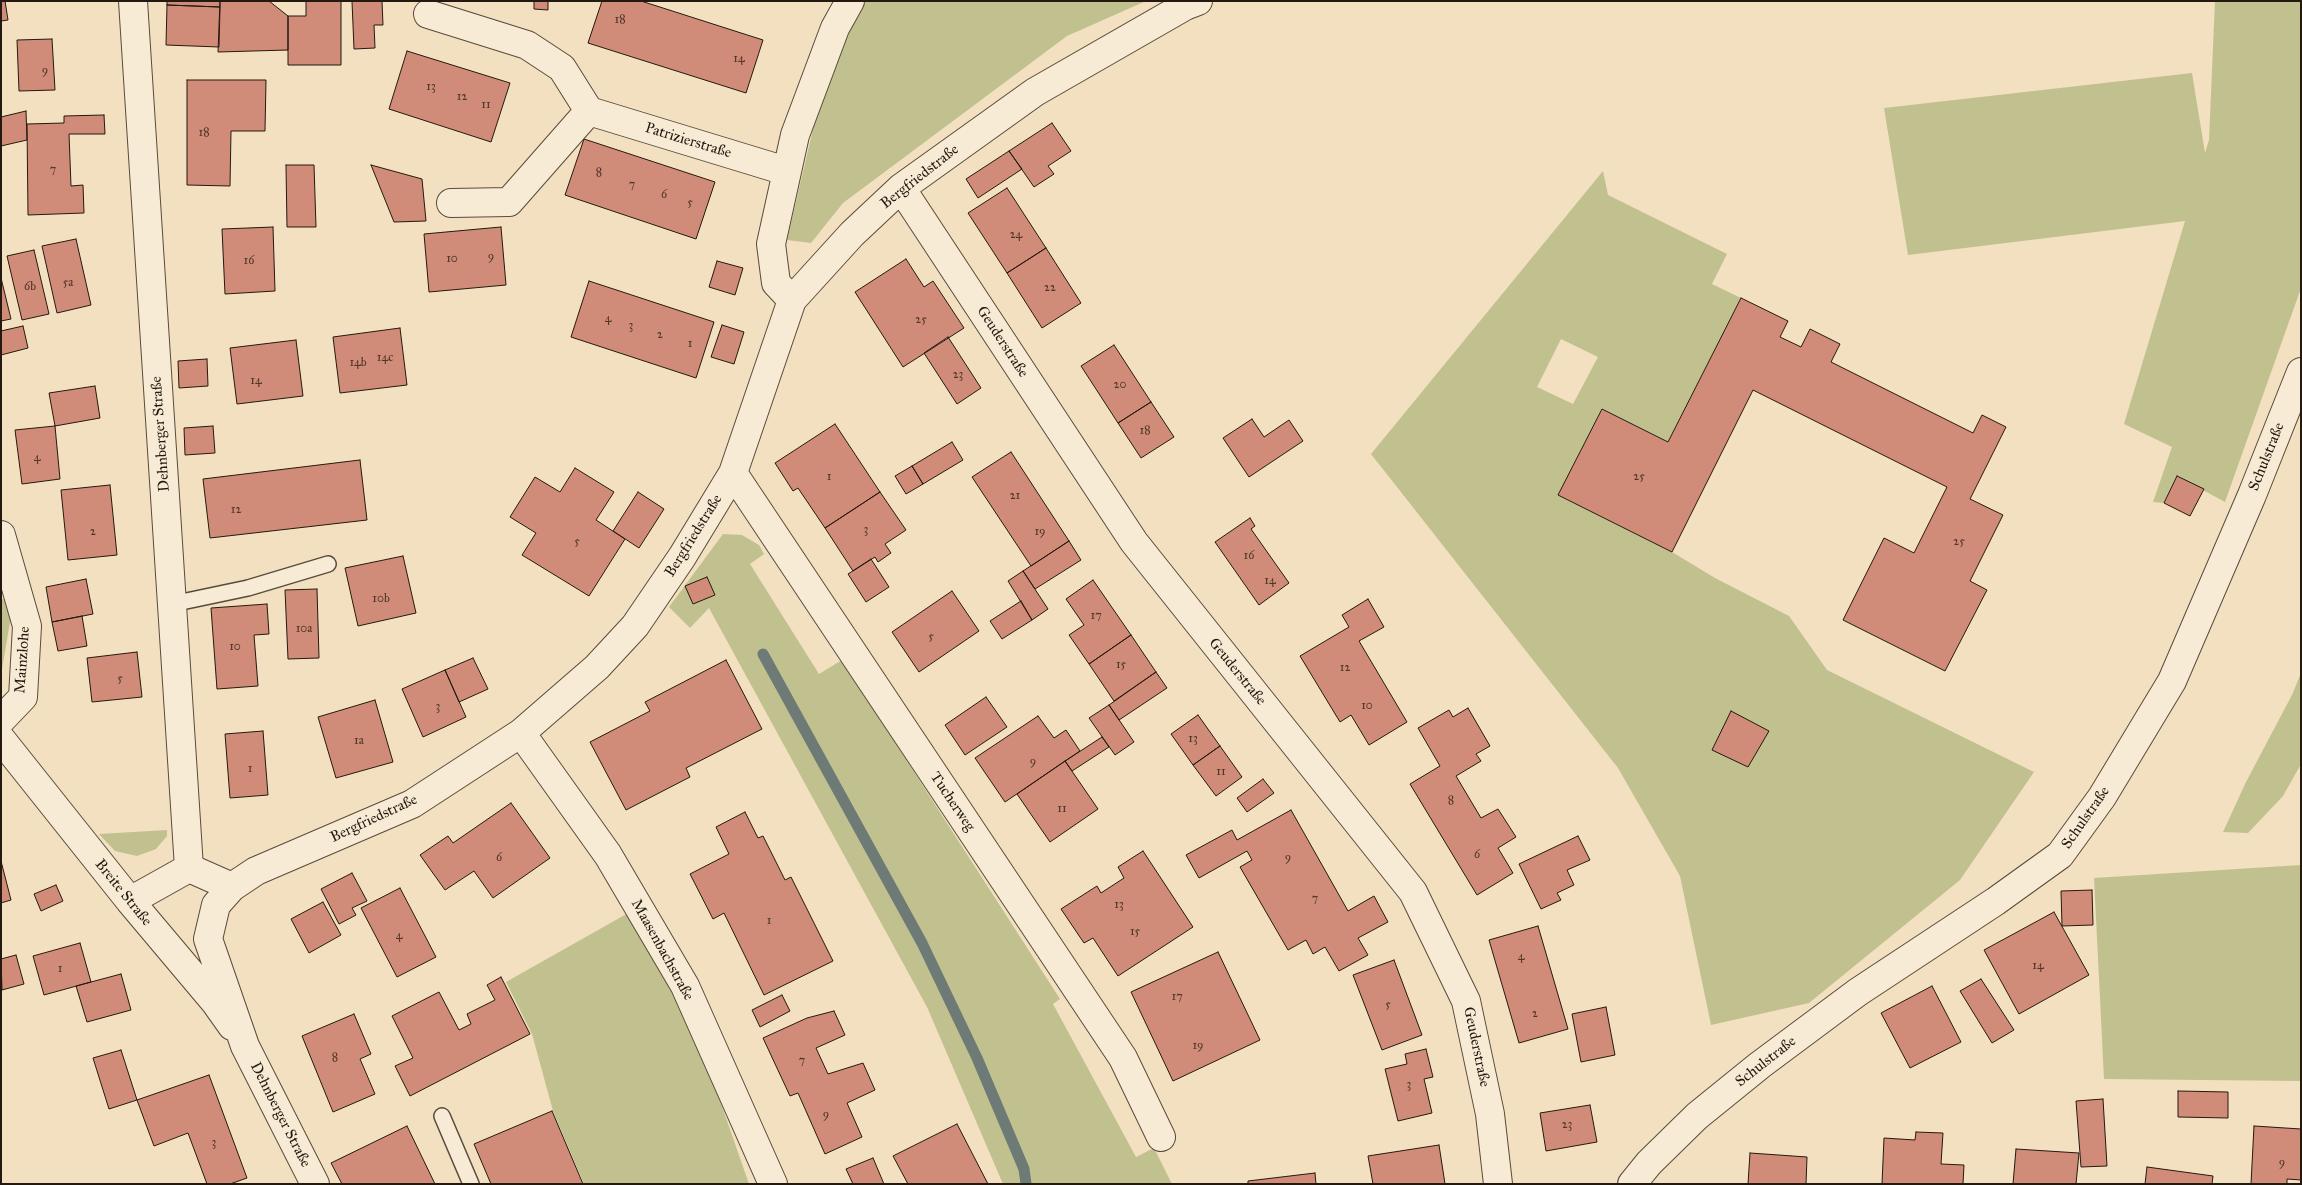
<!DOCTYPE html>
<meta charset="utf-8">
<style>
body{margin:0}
#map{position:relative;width:2302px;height:1185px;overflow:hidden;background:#f2e0c0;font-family:"IM FELL Great Primer",serif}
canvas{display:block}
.frame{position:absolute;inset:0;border:2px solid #24190e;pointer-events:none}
</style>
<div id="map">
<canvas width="2302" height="1185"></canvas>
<div class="frame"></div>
</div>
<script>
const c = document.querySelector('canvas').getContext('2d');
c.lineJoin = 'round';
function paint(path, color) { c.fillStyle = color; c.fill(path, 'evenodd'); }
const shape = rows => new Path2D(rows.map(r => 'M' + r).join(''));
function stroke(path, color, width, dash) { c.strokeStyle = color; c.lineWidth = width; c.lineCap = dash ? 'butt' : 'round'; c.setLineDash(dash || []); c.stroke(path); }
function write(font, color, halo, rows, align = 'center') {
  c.font = font + ' "IM FELL Great Primer",serif'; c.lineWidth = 4; c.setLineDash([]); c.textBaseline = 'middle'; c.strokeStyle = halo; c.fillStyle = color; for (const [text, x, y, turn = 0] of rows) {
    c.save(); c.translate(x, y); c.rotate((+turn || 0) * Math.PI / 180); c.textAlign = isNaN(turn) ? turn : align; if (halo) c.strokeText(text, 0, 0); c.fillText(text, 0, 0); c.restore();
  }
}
const green = shape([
 [864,1,1146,1,1067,36,843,203,811,243,787,240,822,91],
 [2215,1,2301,1,2301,288,2225,502,2177,476,2164,503,2153,502,2172,447,2124,424,2185,221,1908,255,1884,108,2192,73,2205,153,2209,140],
 [1603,171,1608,195,1727,254,1712,284,1741,298,1668,442,1602,409,1558,495,1672,552,1715,578,1789,616,1827,670,2034,772,1960,880,1809,1003,1711,1025,1680,876,1618,768,1371,454],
 [1561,339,1598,357,1573,404,1537,387],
 [723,534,742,535,759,545,764,554,750,564,819,674,842,660,1060,999,1053,1004,1136,1157,1154,1148,1172,1184,1003,1184,927,1007,709,608,690,628,669,607],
 [5,598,11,616,1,675,1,600],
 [2301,673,2301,764,2283,796,2248,833,2223,832,2246,782,2292,695],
 [167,830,167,836,156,849,137,856,115,851,99,834],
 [2301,865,2301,1081,2104,1079,2094,878],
 [630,912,700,1043,749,1184,584,1184,553,1111,532,1034,506,982]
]);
const stream = shape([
 [763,654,922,943,977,1058,1024,1169,1026,1184]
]);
const building = shape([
 [1,1,5,1,8,20,1,21,1,1],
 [167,1,220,1,220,7,167,5,167,1],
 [220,1,269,1,288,16,288,50,218,52,220,1],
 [306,1,341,1,341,65,288,65,288,16,306,16,306,1],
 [352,1,382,1,383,25,374,25,375,48,354,49,352,1],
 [534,1,548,1,548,10,534,9,534,1],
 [602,1,641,1,763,40,746,93,588,43,602,1],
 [167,5,220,7,219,47,166,45,167,5],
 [52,39,55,90,19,91,17,40,52,39],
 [407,51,510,83,491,142,389,109,407,51],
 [187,80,266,80,265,131,231,131,230,186,187,185,187,80],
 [26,111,27,140,1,146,1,117,26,111],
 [104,115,105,134,69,134,71,186,83,185,84,213,28,215,27,124,64,123,64,116,104,115],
 [1052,123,1071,151,1048,166,1054,174,1034,187,1009,151,1052,123],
 [584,139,715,182,696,239,565,195,584,139],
 [1009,151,1022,169,978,198,966,179,1009,151],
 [286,165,314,165,316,227,287,227,286,165],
 [371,165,422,179,426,221,394,222,371,165],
 [1007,188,1046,248,1007,273,968,213,1007,188],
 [273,227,275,291,225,294,222,229,273,227],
 [501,227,506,285,429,292,424,234,501,227],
 [76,239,91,305,57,313,42,246,76,239],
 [1046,248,1081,303,1042,328,1007,273,1046,248],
 [34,250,49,314,22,320,7,256,34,250],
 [906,259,924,287,933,281,964,328,903,367,855,292,906,259],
 [717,261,743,268,735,295,709,287,717,261],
 [1,278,11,319,1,321,1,278],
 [589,281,714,322,696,378,571,337,589,281],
 [1741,298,1788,321,1780,337,1801,347,1810,329,1840,344,1831,362,1973,433,1982,415,2006,427,1970,499,2003,515,1970,581,1987,590,1945,671,1843,620,1884,538,1914,553,1947,487,1753,390,1672,552,1558,495,1602,409,1668,442,1741,298],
 [722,325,744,332,734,364,711,357,722,325],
 [23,326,28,348,1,355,1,331,23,326],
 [400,328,407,385,340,393,333,337,400,328],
 [948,337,981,388,957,404,924,353,948,337],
 [296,340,303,396,237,404,230,348,296,340],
 [1114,345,1151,402,1118,423,1081,366,1114,345],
 [207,359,208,386,179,388,178,361,207,359],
 [95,386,100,418,55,426,49,393,95,386],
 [1151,402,1174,437,1141,458,1118,423,1151,402],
 [1252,419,1264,437,1289,420,1303,441,1249,477,1223,438,1252,419],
 [835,424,880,492,825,528,798,488,793,491,775,463,835,424],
 [55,426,60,479,22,484,15,430,55,426],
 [213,426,215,453,185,455,184,428,213,426],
 [952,442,963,460,923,484,912,466,952,442],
 [1011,452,1069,541,1031,566,972,477,1011,452],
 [360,460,367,520,210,538,203,479,360,460],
 [912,466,923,484,906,494,895,476,912,466],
 [575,468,614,492,596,520,625,539,589,596,522,555,536,533,510,517,535,477,560,492,575,468],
 [2177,476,2204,489,2190,516,2164,503,2177,476],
 [110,485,117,555,68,560,61,490,110,485],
 [638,492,664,509,639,548,613,531,638,492],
 [880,492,906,530,885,544,891,553,878,562,875,557,853,571,825,528,880,492],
 [1250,518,1255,526,1251,529,1289,583,1259,605,1215,542,1250,518],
 [1069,541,1081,560,1035,589,1023,571,1069,541],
 [403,556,416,613,358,626,345,568,403,556],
 [871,559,889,587,866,602,848,574,871,559],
 [1023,571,1048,609,1032,620,1008,581,1023,571],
 [707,577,715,595,693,604,685,586,707,577],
 [86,579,93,614,52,622,46,587,86,579],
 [1093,580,1131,635,1089,664,1069,635,1084,625,1066,599,1093,580],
 [317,589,319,658,288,659,285,590,317,589],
 [952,591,979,631,919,672,892,632,952,591],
 [1368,599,1384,627,1359,641,1407,722,1369,745,1351,715,1340,722,1300,656,1349,627,1342,615,1368,599],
 [1021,601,1032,620,1002,639,990,621,1021,601],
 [267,604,269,634,254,635,258,686,217,689,211,608,267,604],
 [82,616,87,646,58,651,52,622,82,616],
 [1131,635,1156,672,1114,701,1089,664,1131,635],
 [137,652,142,697,92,702,87,658,137,652],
 [473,658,488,689,459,702,445,670,473,658],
 [726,660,762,729,686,768,690,777,626,810,590,742,650,711,645,702,726,660],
 [445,670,466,717,423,737,402,689,445,670],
 [1156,672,1167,688,1119,720,1109,705,1156,672],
 [986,697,1007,727,965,755,945,725,986,697],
 [375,700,393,762,336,778,318,717,375,700],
 [1109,705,1134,742,1115,755,1089,718,1109,705],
 [1468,708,1490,746,1476,754,1481,761,1456,776,1481,818,1498,809,1516,837,1498,848,1513,873,1477,895,1410,784,1440,766,1418,728,1449,710,1453,717,1468,708],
 [1731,711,1769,731,1748,767,1712,750,1731,711],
 [1198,715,1220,746,1193,765,1171,734,1198,715],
 [1038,716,1054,738,1066,730,1080,751,1005,802,975,758,1038,716],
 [263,731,268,795,230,798,225,734,263,731],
 [1102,737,1109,747,1072,771,1065,761,1102,737],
 [1220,746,1242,777,1216,796,1193,765,1220,746],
 [1065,761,1098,809,1050,842,1017,794,1065,761],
 [1263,779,1274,793,1247,812,1237,798,1263,779],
 [511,803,550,858,493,898,474,871,445,890,420,855,448,836,453,843,511,803],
 [1291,810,1348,911,1374,896,1388,922,1358,938,1368,955,1339,971,1325,947,1313,954,1306,940,1288,950,1240,867,1252,860,1247,851,1199,878,1186,855,1232,830,1237,840,1291,810],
 [745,812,758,838,763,836,785,880,791,877,833,961,764,995,724,913,713,919,690,874,729,854,716,827,745,812],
 [1578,836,1590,860,1567,870,1574,885,1557,893,1561,900,1541,909,1519,864,1578,836],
 [1143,851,1193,927,1118,976,1093,938,1084,943,1061,909,1097,886,1101,893,1124,878,1118,867,1143,851],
 [1,861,11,900,1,903,1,861],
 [352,873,367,901,352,908,356,915,339,924,321,889,352,873],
 [56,885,63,901,41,911,34,894,56,885],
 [400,888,436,957,397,977,361,908,400,888],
 [2092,890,2093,925,2062,926,2061,891,2092,890],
 [323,902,341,935,309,953,291,919,323,902],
 [2054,912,2089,975,2019,1014,1984,950,2054,912],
 [1538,926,1568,1029,1519,1043,1489,940,1538,926],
 [80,943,91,982,44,995,33,956,80,943],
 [1218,952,1260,1040,1173,1081,1131,992,1218,952],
 [16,955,24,984,2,990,1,959,16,955],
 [1394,960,1422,1035,1382,1050,1353,975,1394,960],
 [121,974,131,1010,87,1022,76,986,121,974],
 [501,977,530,1034,410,1096,395,1066,413,1058,392,1016,439,992,459,1030,471,1024,467,1014,495,1000,487,985,501,977],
 [1981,979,2014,1030,1992,1043,1960,991,1981,979],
 [1932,986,1961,1042,1910,1068,1881,1013,1932,986],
 [782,995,790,1011,760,1027,752,1010,782,995],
 [1606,1007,1615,1055,1581,1062,1572,1014,1606,1007],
 [834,1011,845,1035,816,1048,828,1074,863,1063,875,1090,847,1103,862,1137,825,1154,798,1093,790,1096,763,1038,807,1018,834,1011],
 [354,1014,371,1054,360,1059,375,1094,333,1112,302,1036,354,1014],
 [1426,1049,1433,1077,1424,1079,1432,1113,1398,1121,1385,1069,1407,1064,1405,1054,1426,1049],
 [121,1050,137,1100,109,1109,93,1058,121,1050],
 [209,1075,247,1178,230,1184,207,1184,188,1133,154,1146,137,1100,209,1075],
 [2178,1091,2228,1092,2228,1118,2178,1117,2178,1091],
 [2103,1099,2107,1166,2081,1167,2076,1101,2103,1099],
 [1590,1105,1597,1142,1546,1151,1540,1113,1590,1105],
 [552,1111,583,1184,491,1184,474,1144,552,1111],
 [957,1124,988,1184,908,1184,893,1156,957,1124],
 [407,1126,435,1184,342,1184,331,1163,407,1126],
 [2254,1126,2301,1129,2301,1180,2287,1179,2287,1184,2251,1184,2254,1126],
 [1916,1132,1943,1133,1941,1164,1964,1165,1963,1184,1882,1184,1884,1138,1915,1140,1916,1132],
 [1439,1145,1445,1184,1373,1184,1368,1156,1439,1145],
 [2016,1149,2079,1153,2076,1184,2013,1184,2016,1149],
 [1750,1153,1807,1157,1806,1184,1748,1184,1750,1153],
 [873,1158,884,1184,853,1184,846,1169,873,1158],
 [2147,1167,2213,1176,2212,1184,2145,1184,2147,1167],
 [1315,1173,1316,1184,1248,1184,1248,1181,1315,1173]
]);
const service = shape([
 [172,604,248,588,328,564],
 [442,1116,471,1184]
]);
const minor = shape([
 [133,1,189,868],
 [428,14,527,45,562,68,589,111,509,202,451,203],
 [589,111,786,171],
 [901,188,1134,542,1413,892,1466,1001,1490,1114,1498,1184],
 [792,300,776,283,771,244,795,135,835,28,850,1],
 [733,473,1123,1058,1161,1137],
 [1,535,27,626,23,697,1,720],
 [521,733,608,855,685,986,773,1184],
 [1,739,130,901,215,1002,232,1026],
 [189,868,232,887],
 [130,901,189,868],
 [315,1184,245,1046,208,939,216,905,232,887,256,871,412,804,521,733,597,667,635,626,682,557,733,473,792,300,852,234,901,188,1035,92,1185,6,1198,1],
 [1632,1184,1649,1163,1697,1116,1760,1065,1858,992,1996,901,2060,855,2102,797,2172,681,2252,495,2301,372]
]);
const numberNames = [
 ["18",620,20],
 ["14",739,59],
 ["9",45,71],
 ["13",431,87],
 ["12",462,97],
 ["11",486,105],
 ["18",204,133],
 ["7",53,170],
 ["8",599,173],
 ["7",632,185],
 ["6",664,195],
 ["5",690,203],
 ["24",1016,235],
 ["9",491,257],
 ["10",452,259],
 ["16",249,261],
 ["5a",68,283],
 ["6b",30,287],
 ["22",1050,288],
 ["4",608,319],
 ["25",921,320],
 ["3",631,326],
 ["2",660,335],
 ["1",690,344],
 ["14c",385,358],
 ["14b",358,363],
 ["23",958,375],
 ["14",256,381],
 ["20",1120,385],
 ["18",1145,431],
 ["4",37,458],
 ["1",829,477],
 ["25",1639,477],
 ["21",1015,496],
 ["12",236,510],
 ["3",866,530],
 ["2",93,532],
 ["19",1040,532],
 ["5",577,542],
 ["25",1959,542],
 ["16",1249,556],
 ["14",1270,581],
 ["10b",381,599],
 ["17",1096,616],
 ["10a",304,629],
 ["5",931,637],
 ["10",235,647],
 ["15",1121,665],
 ["12",1345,668],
 ["5",120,679],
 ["10",1367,706],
 ["3",438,707],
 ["13",1193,739],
 ["1a",359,741],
 ["9",1033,762],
 ["1",250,769],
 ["11",1221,772],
 ["8",1451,801],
 ["11",1062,809],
 ["6",1477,855],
 ["6",499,858],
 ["9",1288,858],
 ["7",1315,899],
 ["13",1119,905],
 ["1",769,921],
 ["15",1135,932],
 ["4",399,936],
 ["4",1521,957],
 ["14",2038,966],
 ["1",60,969],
 ["17",1177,997],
 ["5",1388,1005],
 ["2",1535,1014],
 ["19",1198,1046],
 ["8",335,1058],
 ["7",802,1061],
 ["3",1409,1085],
 ["9",826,1115],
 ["23",1567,1125],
 ["3",214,1143],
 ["9",2282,1163]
];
const streetNames = [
 ["Patrizierstraße",688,141,17],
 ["Bergfriedstraße",920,177,-38],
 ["Geuderstraße",1002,342,57],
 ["Dehnberger Straße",161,434,-94],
 ["Schulstraße",2267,457,-68],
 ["Bergfriedstraße",694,536,-58],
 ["Mainzlohe",23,660,-86],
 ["Geuderstraße",1237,672,51],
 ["Tucherweg",952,802,56],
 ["Schulstraße",2086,818,-55],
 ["Bergfriedstraße",374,819,-25],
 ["Breite Straße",123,893,51],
 ["Maasenbachstraße",662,950,61],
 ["Geuderstraße",1476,1047,78],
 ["Schulstraße",1766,1062,-38],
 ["Dehnberger Straße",280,1115,63]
];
paint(green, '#c0c18e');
stroke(stream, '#6e7a76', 11);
paint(building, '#d08c78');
stroke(building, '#24190e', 1);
stroke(service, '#584b3a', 18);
stroke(minor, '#584b3a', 30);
stroke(service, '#f7ebd6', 15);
stroke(minor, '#f7ebd6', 28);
write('12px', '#4f3628', null, numberNames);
write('15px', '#24190e', '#f7ebd6', streetNames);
</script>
